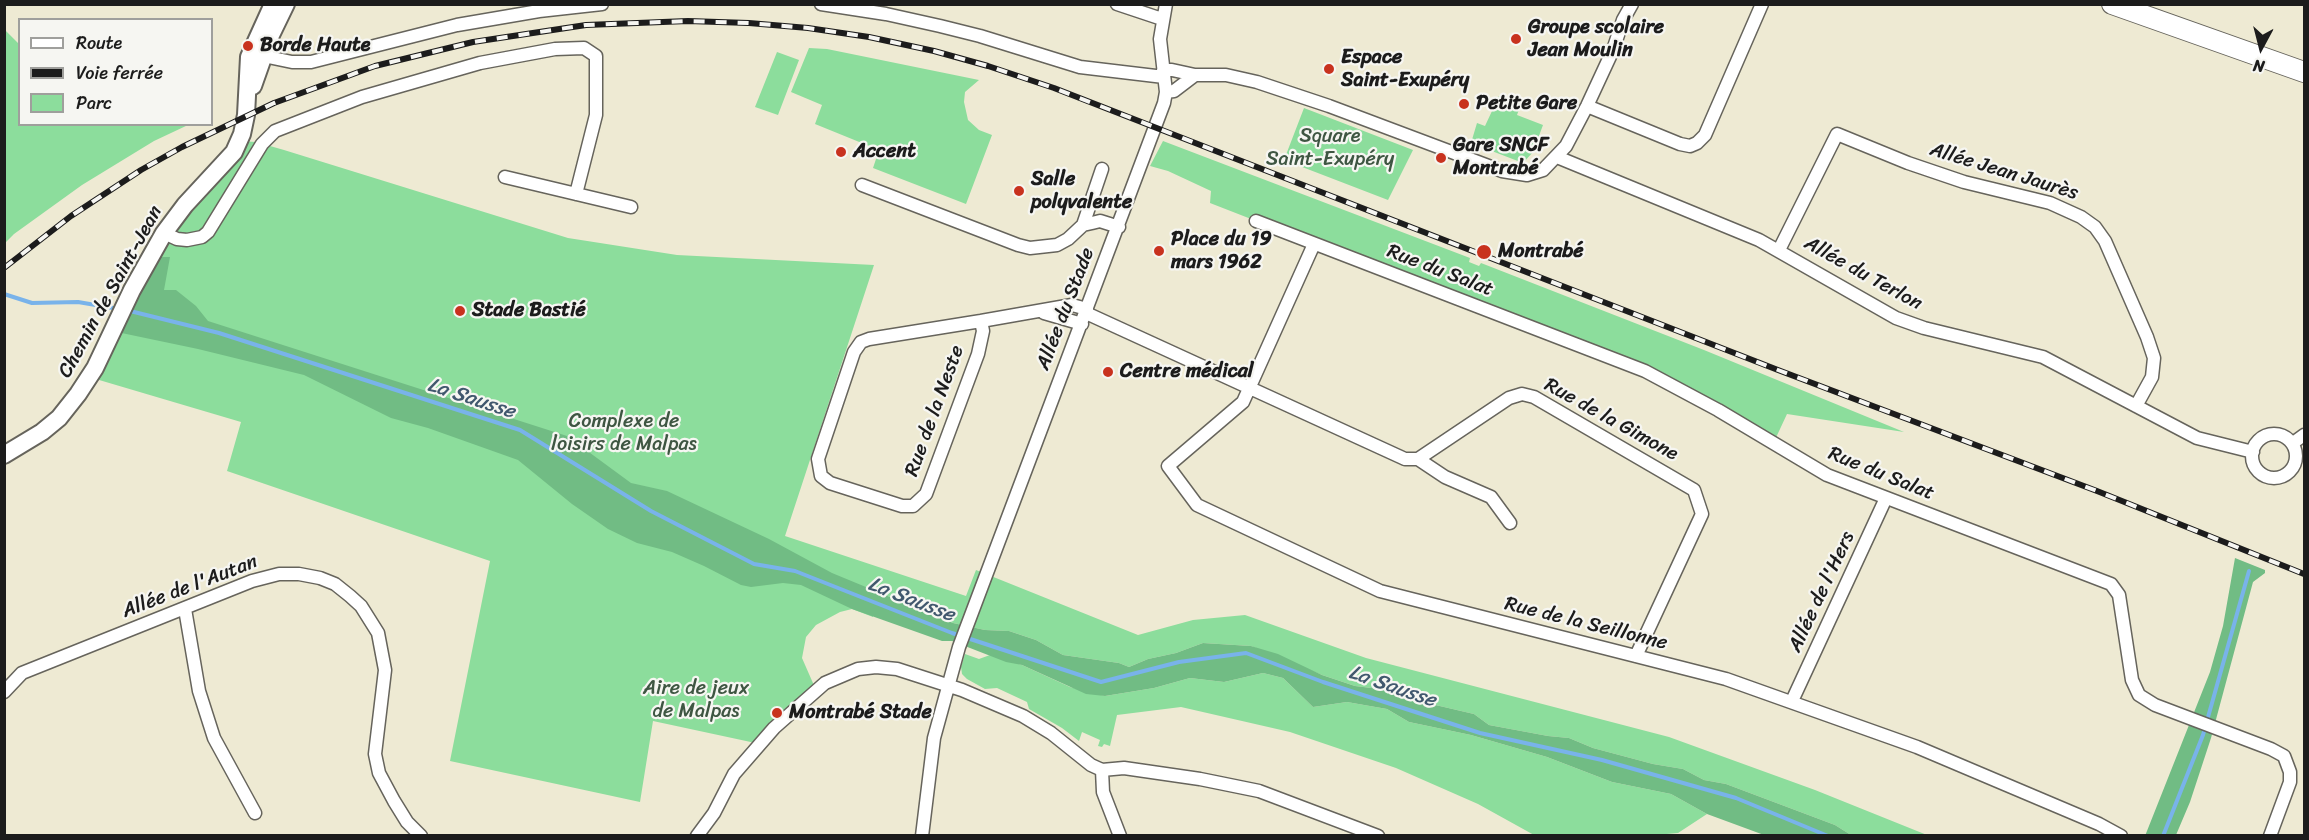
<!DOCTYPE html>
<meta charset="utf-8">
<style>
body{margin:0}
#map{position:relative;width:2309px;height:840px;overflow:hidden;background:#eeead3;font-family:Sriracha,sans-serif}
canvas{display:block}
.frame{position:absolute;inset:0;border:6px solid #1c1c1c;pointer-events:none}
.legend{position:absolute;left:18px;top:18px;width:195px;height:108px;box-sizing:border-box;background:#f6f6f2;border:2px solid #9f9f9c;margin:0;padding:8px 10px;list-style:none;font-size:18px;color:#1c1c1c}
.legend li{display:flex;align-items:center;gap:12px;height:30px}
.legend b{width:30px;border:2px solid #9f9f9c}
.north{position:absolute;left:2231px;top:18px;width:60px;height:60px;-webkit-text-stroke:4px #f6f6f2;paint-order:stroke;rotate:187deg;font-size:16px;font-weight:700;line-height:24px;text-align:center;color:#1c1c1c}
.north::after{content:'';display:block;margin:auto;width:21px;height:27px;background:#1c1c1c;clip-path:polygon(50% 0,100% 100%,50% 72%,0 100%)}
</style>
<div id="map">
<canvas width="2309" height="840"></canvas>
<div class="frame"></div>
<ul class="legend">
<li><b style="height:8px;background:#fff"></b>Route</li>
<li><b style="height:8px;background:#1c1c1c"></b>Voie ferrée</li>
<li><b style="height:16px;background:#8cdd9c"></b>Parc</li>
</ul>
<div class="north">N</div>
</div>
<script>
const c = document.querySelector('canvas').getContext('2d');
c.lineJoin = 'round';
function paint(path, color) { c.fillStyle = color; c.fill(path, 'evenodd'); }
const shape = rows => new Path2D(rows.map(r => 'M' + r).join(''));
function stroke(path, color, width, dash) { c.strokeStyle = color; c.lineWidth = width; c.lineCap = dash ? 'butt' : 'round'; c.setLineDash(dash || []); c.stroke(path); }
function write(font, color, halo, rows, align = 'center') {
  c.font = font + ' Sriracha,sans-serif'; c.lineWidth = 4.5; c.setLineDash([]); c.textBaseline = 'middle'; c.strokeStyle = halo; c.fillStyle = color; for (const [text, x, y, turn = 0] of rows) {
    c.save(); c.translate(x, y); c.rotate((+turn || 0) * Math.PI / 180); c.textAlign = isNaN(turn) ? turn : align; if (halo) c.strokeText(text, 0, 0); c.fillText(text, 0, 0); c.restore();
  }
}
const green = shape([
 [5,30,18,43,19,42,20,124,188,125,154,141,82,185,14,234,5,243],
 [809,48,827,49,979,80,965,92,964,102,968,120,979,130,992,135,966,204,873,168,879,150,815,124,822,105,791,92],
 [777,52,799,60,778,115,755,107],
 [1499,96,1521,104,1517,115,1543,125,1533,152,1523,163,1471,143,1477,123,1485,126],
 [1304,108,1413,150,1388,200,1284,160],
 [239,141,256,142,284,150,568,238,677,255,874,265,785,536,966,596,976,570,1138,635,1193,620,1245,615,1366,658,1669,737,1815,790,1927,835,1851,835,1835,825,1726,784,1704,780,1683,769,1653,764,1593,748,1569,738,1548,736,1489,725,1474,714,1414,700,1396,691,1355,686,1322,675,1251,646,1203,643,1176,653,1148,659,1129,667,1119,663,1063,655,1036,640,1009,631,985,630,953,623,878,592,873,617,852,609,840,612,816,625,806,637,802,658,816,690,760,744,653,721,640,802,450,761,490,561,227,471,241,422,89,377,150,257],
 [1163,141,1470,258,1469,262,1479,266,1481,263,1704,350,1904,432,1787,414,1773,444,1667,381,1210,203,1211,191,1168,171,1150,166],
 [965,654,979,659,990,655,1022,665,1070,687,1105,696,1154,688,1190,678,1224,682,1263,673,1283,678,1313,707,1347,702,1387,709,1409,722,1471,735,1547,757,1612,782,1671,794,1707,814,1678,833,1644,836,1534,835,1478,804,1396,768,1290,732,1181,707,1117,715,1110,746,1104,744,1102,747,1098,746,1100,740,1082,732,1079,741,1062,728,1029,709,1027,702,997,688,985,689,967,679,962,674,961,667]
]);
const forest = shape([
 [150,257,170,257,164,290,176,290,196,306,208,321,567,436,631,483,667,491,769,539,832,573,953,623,985,630,1009,631,1036,640,1063,655,1119,663,1129,667,1148,659,1176,653,1203,643,1251,646,1278,654,1322,675,1355,686,1396,691,1414,700,1474,714,1489,725,1548,736,1569,738,1593,748,1653,764,1683,769,1704,780,1726,784,1835,825,1851,835,1764,835,1707,814,1671,794,1612,782,1547,757,1471,735,1409,722,1387,709,1347,702,1313,707,1283,678,1263,673,1224,682,1190,678,1154,688,1105,696,1086,694,1022,665,1006,662,952,641,942,641,852,609,801,585,783,583,751,587,741,585,704,566,672,552,637,543,608,529,572,504,518,460,428,428,391,418,304,375,198,349,112,331],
 [2235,558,2265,570,2265,573,2253,582,2211,738,2190,802,2176,835,2145,836,2210,672,2223,626]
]);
const stream = shape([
 [4,294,32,303,78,302,119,309],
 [126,310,219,333,520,430,651,511,754,564,795,571,952,633,1101,682,1179,662,1246,653,1323,682,1480,733,1602,760,1736,798,1828,836],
 [2163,836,2203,735,2249,571]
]);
const minor = shape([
 [821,4,886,14,940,26,980,36,1080,67,1164,77],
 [1117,4,1162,19],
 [264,54,268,57,292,62,311,62,457,25,539,11,602,4],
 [1163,70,1172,70,1195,75,1226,75,1257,82,1329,106,1502,171,1527,175,1543,170,1566,146,1587,106,1613,50,1623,20,1632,4],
 [1166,92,1174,91,1195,75],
 [1587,106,1680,144,1690,146,1697,143,1705,135,1762,4],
 [1557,157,1759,240,1896,318,1924,328,2043,357,2197,438,2253,452],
 [505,177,631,207],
 [862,185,1018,245,1030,248,1057,245,1068,239,1083,225,1092,223,1100,221,1119,227],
 [1256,221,1645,371,1718,410,1827,475,2111,584,2119,595,2132,680,2139,695,2155,705,2271,749,2284,756,2290,772,2290,782,2270,836],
 [1083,225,1102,169],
 [164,233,177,239,187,240,202,237,208,232,262,144,275,131,362,97,480,63,555,49,584,48,596,56,596,115,576,194],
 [1314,244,1243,402,1168,466,1197,505,1380,591,1726,679,1917,747,2099,824,2121,836],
 [1779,250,1837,134,1908,163,1964,182,2050,203,2081,217,2095,227,2105,241,2147,337,2154,358,2152,377,2136,406],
 [1044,313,1082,324],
 [1086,313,1405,459,1418,459,1509,398,1522,394,1534,397,1694,490,1702,514,1636,656],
 [981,321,869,339,861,342,854,352,818,459,821,476,830,483,902,506,913,506,926,494,978,354,983,331,981,321,1072,305,1087,309],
 '2252 456a22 22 0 1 1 44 0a22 22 0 1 1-44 0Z',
 [2293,443,2304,435],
 [1418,459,1445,477,1491,497,1510,523],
 [185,609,199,691,214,738,255,813],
 [4,692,22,673,252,581,279,574,299,574,320,578,335,584,350,596,361,606,378,633,385,670,375,754,379,773,394,801,407,822,421,836],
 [1792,701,1886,498],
 [1102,770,1124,768,1200,779,1259,791,1378,836],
 [1102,770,1103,792,1120,836],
 [697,836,714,813,734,774,774,728,825,683,858,669,876,667,897,669,962,690,1023,716,1051,733,1091,765,1102,770],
 [922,836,934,738,959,647,1164,103,1166,92,1160,39,1166,4]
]);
const tertiary = shape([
 [253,86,271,35,286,4],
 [4,455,42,432,59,418,78,394,95,368,132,290,164,233,185,205,234,152,242,134,246,115,249,57,273,4]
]);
const primary = shape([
 [2112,4,2304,72]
]);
const rail = shape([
 [4,268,71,216,141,170,182,147,274,103,375,66,473,42,586,25,688,21,749,23,808,28,869,37,934,51,988,66,1054,88,1778,370,2097,491,2304,574]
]);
const markers = [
 [1516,39,6,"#c8321e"],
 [248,46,6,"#c8321e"],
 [1329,69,6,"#c8321e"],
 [1464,104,6,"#c8321e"],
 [841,152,6,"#c8321e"],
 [1441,158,6,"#c8321e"],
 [1019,191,6,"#c8321e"],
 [1159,251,6,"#c8321e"],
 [1484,252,8,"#c8321e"],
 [460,311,6,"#c8321e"],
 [1108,372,6,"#c8321e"],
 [777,713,6,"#c8321e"]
];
const poiNames = [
 ["Groupe scolaire",1528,28],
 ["Jean Moulin",1528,51],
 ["Borde Haute",260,46],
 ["Espace",1341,58],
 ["Saint-Exupéry",1341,81],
 ["Petite Gare",1476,104],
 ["Gare SNCF",1453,146],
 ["Montrabé",1453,169],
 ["Accent",853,152],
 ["Salle",1031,180],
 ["polyvalente",1031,203],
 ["Place du 19",1171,240],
 ["mars 1962",1171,263],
 ["Montrabé",1498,252],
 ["Stade Bastié",472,311],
 ["Centre médical",1120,372],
 ["Montrabé Stade",789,713]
];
const parkNames = [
 ["Square",1330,137],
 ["Saint-Exupéry",1330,160],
 ["Complexe de",624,422],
 ["loisirs de Malpas",624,445],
 ["Aire de jeux",696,689],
 ["de Malpas",696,712]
];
const streetNames = [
 ["Allée Jean Jaurès",2004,172,17],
 ["Rue du Salat",1440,271,21],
 ["Allée du Terlon",1863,274,29],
 ["Chemin de Saint-Jean",111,292,-61],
 ["Allée du Stade",1066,309,-69],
 ["Rue de la Neste",935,411,-70],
 ["Rue de la Gimone",1611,420,29],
 ["Rue du Salat",1881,474,22],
 ["Allée de l'Autan",190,587,-21],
 ["Allée de l'Hers",1822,592,-65],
 ["Rue de la Seillonne",1586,624,14]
];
const waterNames = [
 ["La Sausse",471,399,18],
 ["La Sausse",911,600,21],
 ["La Sausse",1392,687,19]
];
paint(green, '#8cdd9c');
paint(forest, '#71bc84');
stroke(stream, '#79b3ea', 4);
stroke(minor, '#66645c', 15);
stroke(tertiary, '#66645c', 20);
stroke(primary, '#66645c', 22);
stroke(minor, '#fff', 12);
stroke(tertiary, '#fff', 16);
stroke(primary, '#fff', 20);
stroke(rail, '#1c1c1c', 6);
stroke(rail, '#f6f6f2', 4, [11]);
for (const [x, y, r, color] of markers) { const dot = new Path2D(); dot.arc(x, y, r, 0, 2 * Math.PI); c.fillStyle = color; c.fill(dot); stroke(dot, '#f6f6f2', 2); }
write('bold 20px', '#1c1c1c', '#f6f6f2', poiNames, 'left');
write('20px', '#3e5642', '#f6f6f2', parkNames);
write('20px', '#1c1c1c', '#f6f6f2', streetNames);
write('italic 21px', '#41586e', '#f6f6f2', waterNames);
</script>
